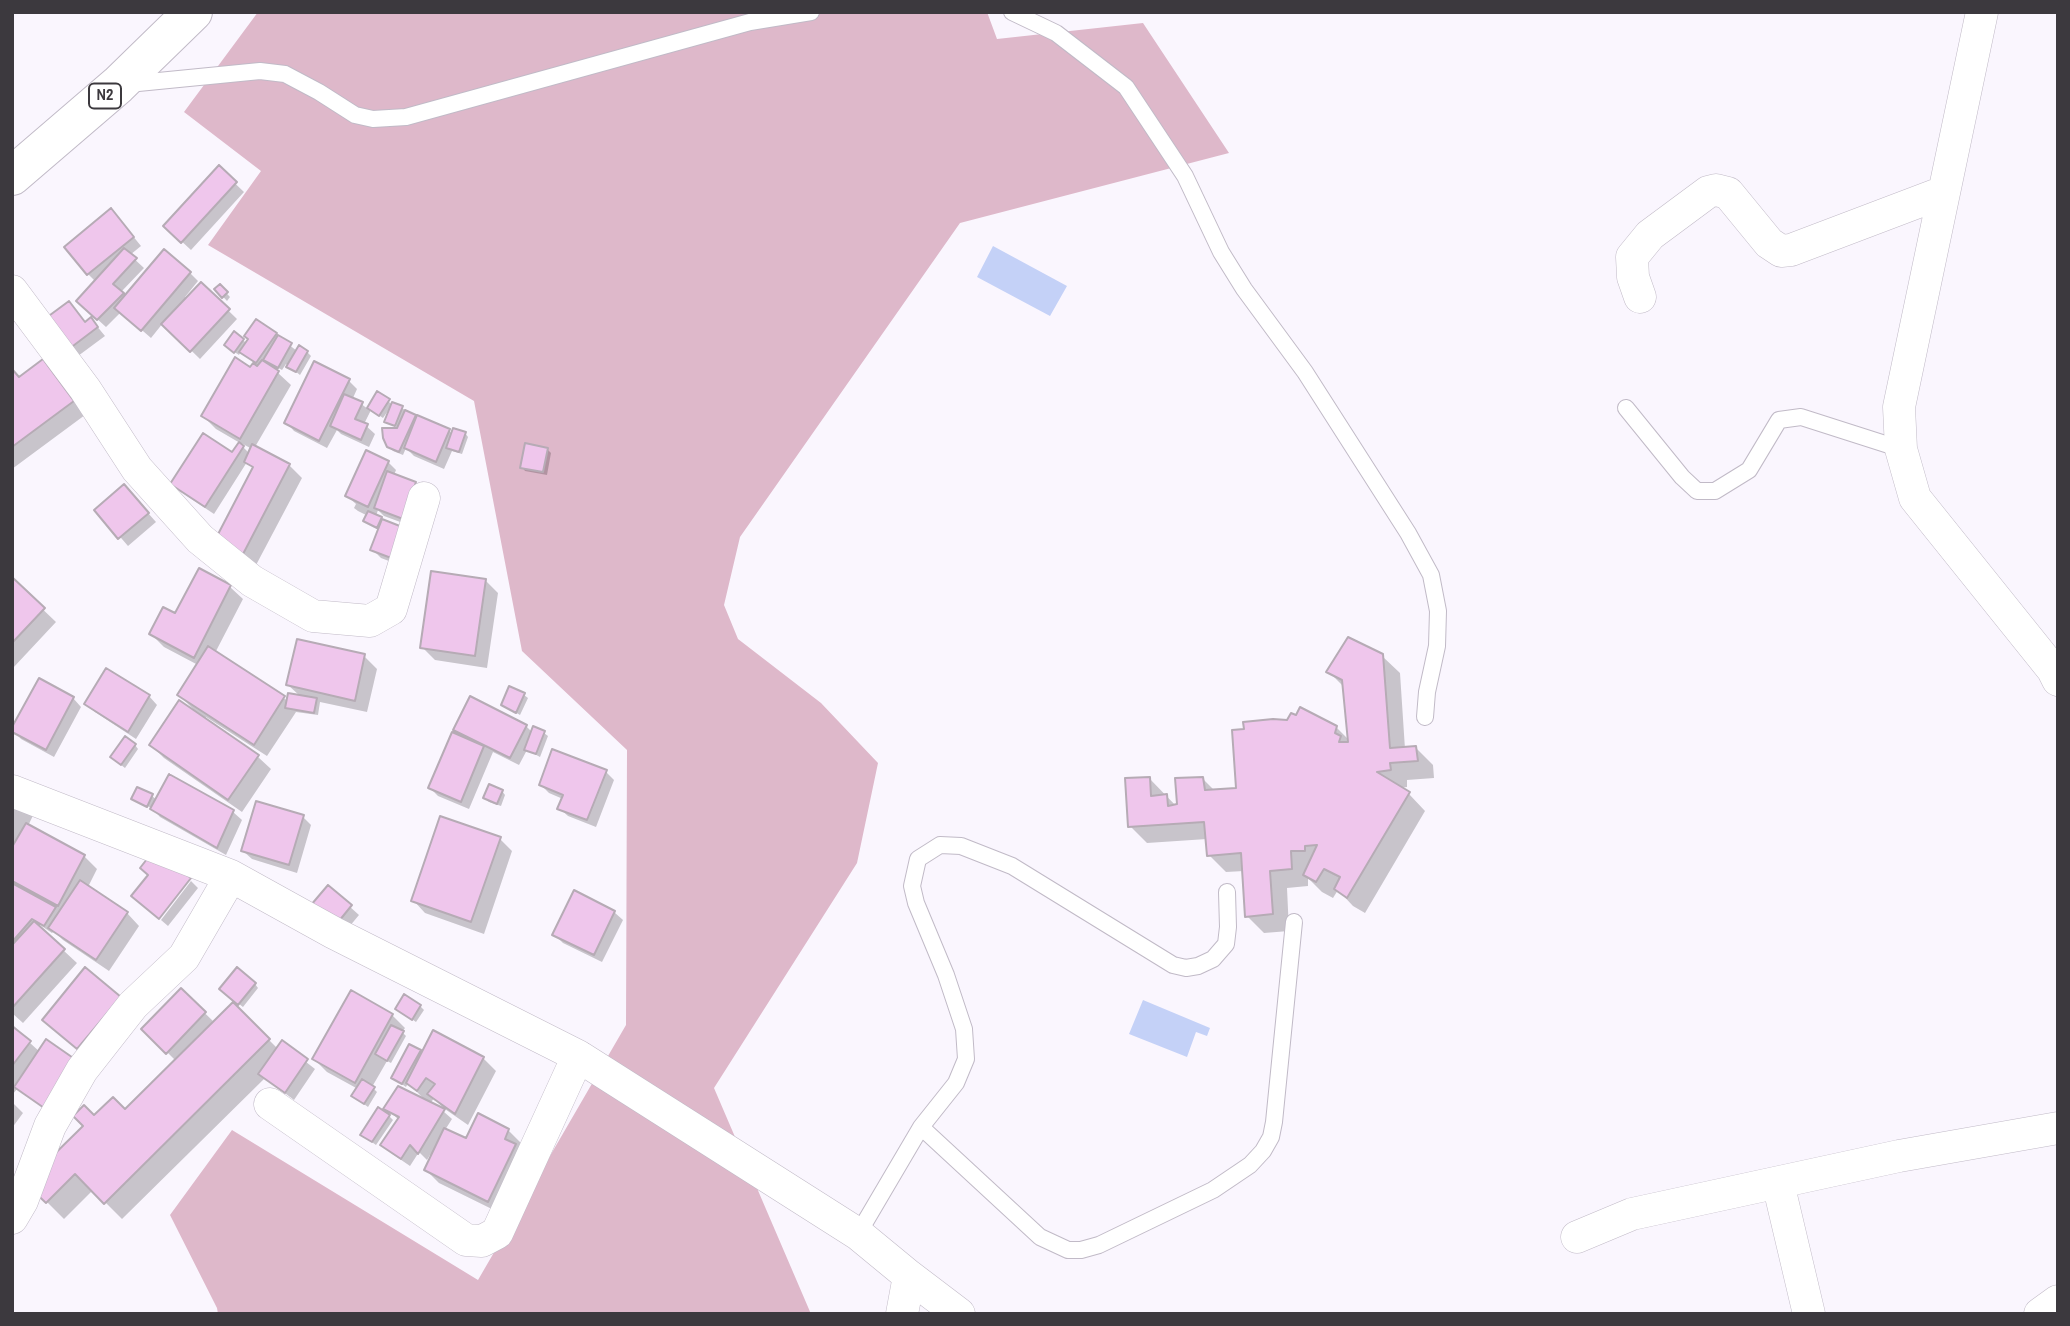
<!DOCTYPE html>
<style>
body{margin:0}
#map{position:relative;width:2070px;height:1326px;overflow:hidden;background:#faf6fe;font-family:"Archivo Narrow",sans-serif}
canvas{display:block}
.frame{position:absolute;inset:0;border:14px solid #3c393e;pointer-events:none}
</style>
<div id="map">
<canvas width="2070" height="1326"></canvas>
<div class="frame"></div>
</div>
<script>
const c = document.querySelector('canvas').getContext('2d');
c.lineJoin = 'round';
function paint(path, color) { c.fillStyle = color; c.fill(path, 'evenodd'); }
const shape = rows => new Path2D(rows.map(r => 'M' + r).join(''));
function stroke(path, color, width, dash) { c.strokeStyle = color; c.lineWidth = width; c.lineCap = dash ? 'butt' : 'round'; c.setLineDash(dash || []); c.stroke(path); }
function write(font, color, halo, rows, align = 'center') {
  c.font = font + ' "Archivo Narrow",sans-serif'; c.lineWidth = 7; c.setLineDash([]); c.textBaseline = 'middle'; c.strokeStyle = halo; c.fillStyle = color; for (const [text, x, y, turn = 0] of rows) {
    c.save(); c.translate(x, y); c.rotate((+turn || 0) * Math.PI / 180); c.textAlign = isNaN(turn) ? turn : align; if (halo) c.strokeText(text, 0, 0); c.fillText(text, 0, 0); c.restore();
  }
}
const green = shape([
 [258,12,987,12,997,39,1143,23,1229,153,960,223,740,537,724,605,738,639,821,703,878,763,857,863,714,1088,811,1314,218,1314,217,1308,170,1215,232,1130,478,1280,626,1025,627,750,522,651,474,401,208,245,261,171,184,112]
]);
const water = shape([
 [993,246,1067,286,1050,316,977,277],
 [1143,1000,1210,1028,1207,1036,1196,1032,1187,1057,1129,1034]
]);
const shadow = shape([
 [219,168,244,192,191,250,165,226],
 [119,219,141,246,130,255,144,268,121,292,126,297,190,273,198,281,185,297,187,299,201,284,237,319,200,359,163,323,151,338,121,312,106,327,86,309,96,282,88,274],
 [220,286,230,297,227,301,217,290],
 [69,303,86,323,91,319,105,336,78,356,70,347],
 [275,334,297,351,307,352,311,356,300,375,286,364,282,370,267,362,266,364,278,373,291,385,255,447,289,465,302,478,255,567,230,553,254,469,247,462,214,514,181,492,172,484,233,454,240,443,216,429,203,416,255,363,241,351,239,355,230,349,243,340,247,344],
 [241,443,252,449,250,454,240,444],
 [43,362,56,374,85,415,12,469,12,371,20,379],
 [315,363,349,381,357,389,353,398,368,409,378,394,393,405,402,408,418,419,449,431,453,434,465,433,468,437,462,454,452,451,444,469,414,456,406,448,403,455,393,451,389,446,400,429,386,421,390,408,383,418,371,410,364,424,375,434,369,447,341,434,337,430,327,448,294,431,286,422],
 [547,449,551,453,547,475,525,471,522,467],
 [388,462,396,470,394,475,415,483,423,492,411,526,384,516,378,510,376,516,384,522,407,568,381,558,373,550,380,529,366,521,368,516,358,511,354,508,356,504,347,496],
 [132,495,156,522,128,546,97,510],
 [200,570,230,587,243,599,215,653,288,701,300,696,288,685,364,656,377,669,367,712,320,702,318,715,296,712,267,756,206,717,205,720,258,757,271,769,242,812,164,758,151,745,195,711,179,695,198,665,164,647,151,634,176,616],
 [12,580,56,622,13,668,12,667],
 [485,580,498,593,487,668,435,660,422,647],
 [1382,656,1400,673,1405,749,1416,748,1433,765,1434,778,1407,780,1407,787,1400,788,1409,794,1425,811,1365,913,1353,906,1338,890,1333,898,1322,892,1308,878,1308,886,1287,888,1289,931,1264,933,1247,916,1244,871,1226,872,1209,855,1207,839,1147,843,1130,826,1149,778,1179,809,1203,779,1215,791,1238,789,1336,727,1350,741,1345,688,1329,672],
 [524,695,528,698,520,715,503,705],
 [149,696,157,705,136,739,95,712,87,704],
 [73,698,81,707,54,757,21,739,13,730],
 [526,726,533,733,544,733,548,736,540,757,527,750,519,765,493,752,469,809,438,796,430,788,465,739,456,729],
 [135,745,138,749,125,768,116,761],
 [606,772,614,780,596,827,568,816,559,808,563,799,549,793,541,785],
 [170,776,233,812,242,820,226,855,160,817,152,808,137,802,133,799,138,789,152,796,157,800],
 [12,787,37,807,28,826,84,856,97,869,88,887,127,913,139,926,109,971,63,940,54,931,52,933,37,923,36,925,77,963,23,1023,12,1013,12,948,14,946,12,944],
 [502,791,505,795,501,806,489,802,485,798],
 [303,817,311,825,297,873,252,859,243,851],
 [500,839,512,851,484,934,425,913,413,900],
 [191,881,198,888,168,926,161,920],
 [328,887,359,915,344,933],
 [575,892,614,912,623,920,602,962,563,943,554,934],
 [255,984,258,988,243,1007,225,993],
 [181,990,215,1023,233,1004,278,1049,282,1043,315,1069,294,1100,265,1078,122,1219,93,1190,64,1219,28,1183,94,1118,125,1111,176,1061,144,1029],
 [420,1006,424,1010,416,1022,397,1009],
 [392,1015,405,1028,402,1032,406,1036,391,1063,387,1061,372,1087,377,1092,368,1107,357,1099,358,1089,327,1072,314,1059],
 [12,1024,21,1033,20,1034,40,1052,56,1117,18,1088,12,1095],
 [419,1052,422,1055,483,1058,496,1071,468,1125,442,1107,434,1098,430,1104,443,1111,452,1119,445,1130,467,1140,479,1116,508,1130,521,1143,502,1214,439,1183,426,1170,433,1156,430,1155,427,1160,419,1152,410,1166,391,1153,383,1145,399,1120,386,1108,426,1101,408,1083,406,1087,393,1078],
 [12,1102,23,1113,12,1128],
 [389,1116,393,1120,376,1145,366,1138]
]);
const building = shape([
 [219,165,237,182,181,243,163,226,219,165],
 [111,208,134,237,87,275,64,247,111,208],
 [124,248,137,258,113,284,124,293,97,320,76,301,124,248],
 [164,249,191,272,141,331,114,308,164,249],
 [201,282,230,309,190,352,161,324,201,282],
 [220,284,228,292,222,298,214,289,220,284],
 [69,301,85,322,91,317,98,327,69,349,46,318,69,301],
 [256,319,277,333,256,363,239,352,248,339,244,336,256,319],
 [234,331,244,339,234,353,224,345,234,331],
 [278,335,292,343,278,368,263,360,278,335],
 [299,345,308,351,296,372,286,367,299,345],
 [235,357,250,367,253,363,257,366,262,360,279,371,240,439,201,416,235,357],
 [43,359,74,401,12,447,12,369,19,377,43,359],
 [314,361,350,379,319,441,284,423,314,361],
 [377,391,390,399,379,416,367,408,377,391],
 [344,394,363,402,355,419,368,424,361,440,330,426,344,394],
 [392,402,403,406,395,426,384,422,392,402],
 [405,410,416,415,399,452,387,447,383,438,382,428,397,428,405,410],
 [417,415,450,429,436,462,404,448,417,415],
 [453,428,466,432,459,452,446,448,453,428],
 [203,433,232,452,239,442,244,446,205,507,170,484,203,433],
 [525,443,548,448,543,472,520,468,525,443],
 [252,444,290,464,242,556,215,540,253,467,244,462,252,444],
 [366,450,389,461,368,507,345,496,366,450],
 [387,471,416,482,403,519,374,508,387,471],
 [124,484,149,513,118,539,94,510,124,484],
 [368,511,382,517,377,528,363,521,368,511],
 [382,519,410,530,399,561,370,550,382,519],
 [199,568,231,585,194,658,149,634,163,607,175,613,199,568],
 [431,571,486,579,475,656,420,648,431,571],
 [12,577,45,608,12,643,12,577],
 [1348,637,1383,654,1390,748,1416,746,1418,761,1390,763,1391,770,1377,772,1410,792,1347,898,1334,889,1340,877,1324,869,1316,882,1303,875,1317,845,1305,846,1305,851,1291,851,1292,869,1270,871,1273,914,1245,917,1241,853,1207,856,1204,822,1128,827,1125,778,1150,777,1151,796,1167,794,1168,806,1177,804,1175,778,1203,777,1205,790,1236,788,1232,730,1244,729,1243,722,1273,719,1287,720,1291,713,1296,715,1300,707,1337,726,1335,733,1341,736,1339,742,1348,742,1342,680,1326,672,1348,637],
 [297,639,365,654,355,701,286,685,297,639],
 [208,646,285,696,254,745,177,695,208,646],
 [106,668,150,695,128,732,84,704,106,668],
 [39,678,74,697,46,750,12,732,12,727,39,678],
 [509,686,525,693,516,713,501,705,509,686],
 [288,693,317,698,314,713,285,708,288,693],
 [470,696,527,725,510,758,453,730,470,696],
 [179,700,259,755,228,800,149,745,179,700],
 [533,726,545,731,536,754,524,750,533,726],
 [452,732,484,746,461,802,428,788,452,732],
 [125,736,136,744,121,765,110,757,125,736],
 [552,749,607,770,587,820,557,809,563,795,539,785,552,749],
 [169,774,234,810,217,848,150,809,169,774],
 [489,784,503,790,497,804,483,798,489,784],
 [137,787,153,794,147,807,131,799,137,787],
 [256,801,304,815,289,865,241,851,256,801],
 [440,816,501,837,471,922,411,901,440,816],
 [26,823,85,855,58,906,12,881,12,847,26,823],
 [154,850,191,878,159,919,131,896,148,875,140,868,154,850],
 [80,880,128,912,96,960,48,928,80,880],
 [12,883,56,907,44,926,32,919,12,942,12,883],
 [328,885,352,905,335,926,311,905,328,885],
 [574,890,615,911,594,955,552,935,574,890],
 [34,921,65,949,12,1008,12,945,34,921],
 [85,967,121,997,77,1049,42,1020,85,967],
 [237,967,256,983,238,1005,219,989,237,967],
 [181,988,206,1012,166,1054,141,1029,181,988],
 [351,990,393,1014,355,1083,312,1059,351,990],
 [404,994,421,1005,412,1020,395,1009,404,994],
 [233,1002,270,1039,104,1204,75,1174,46,1203,25,1183,83,1126,73,1116,84,1105,94,1115,113,1097,125,1109,233,1002],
 [391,1025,404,1031,387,1061,375,1054,391,1025],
 [12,1026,31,1041,12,1066,12,1026],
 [433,1030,484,1057,455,1114,427,1094,435,1084,426,1078,417,1091,406,1083,433,1030],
 [46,1039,79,1062,47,1110,14,1087,46,1039],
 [282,1040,308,1059,285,1093,258,1074,282,1040],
 [409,1044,421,1050,402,1084,391,1078,409,1044],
 [362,1079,375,1087,364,1104,351,1096,362,1079],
 [398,1086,445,1109,418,1154,410,1145,401,1159,380,1145,399,1117,383,1109,398,1086],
 [378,1107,390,1115,372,1142,360,1135,378,1107],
 [478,1113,509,1129,505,1139,516,1144,488,1202,424,1170,444,1128,466,1138,478,1113]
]);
const service = shape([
 [1012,12,1056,33,1126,87,1185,176,1221,252,1244,289,1305,372,1408,533,1431,575,1438,611,1437,646,1427,692,1425,717],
 [128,84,260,71,285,74,319,92,355,115,373,119,406,117,750,22,811,12],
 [1626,408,1682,477,1697,491,1715,491,1749,470,1779,420,1801,417,1901,449],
 [921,1127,1040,1237,1068,1250,1081,1250,1099,1245,1213,1190,1250,1165,1263,1151,1271,1137,1274,1122,1294,922],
 [858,1234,921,1127,956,1083,966,1059,964,1029,946,975,916,903,912,886,918,859,940,845,961,846,1012,866,1173,965,1186,968,1198,966,1213,959,1226,944,1228,927,1227,892]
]);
const minor = shape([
 [1982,12,1899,407,1901,449,1915,498,2053,670,2058,680],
 [12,291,85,389,137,469,200,539,252,581,313,616,370,621,391,609,424,498],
 [1640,297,1633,277,1632,257,1650,235,1708,192,1716,190,1728,193,1769,243,1781,251,1791,250,1944,192],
 [12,791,231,876,334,933,578,1056,858,1234,909,1276,959,1314],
 [270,1104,466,1240,482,1241,497,1233,578,1056],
 [1778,1183,1809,1314],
 [12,1218,22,1201,50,1126,82,1070,133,1005,184,957,231,876],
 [1577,1237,1632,1214,1899,1156,2058,1128],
 [902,1314,909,1276],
 [2040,1314,2058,1301]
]);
const trunk = shape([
 [12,176,118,85,193,12]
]);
const shields = [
 [105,96,32]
];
const shieldNames = [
 ["N2",105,96]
];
paint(green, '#deb8ca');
paint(water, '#c4d1f7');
paint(shadow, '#0003');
paint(building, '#efc6ec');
stroke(building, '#b6abb5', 2);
stroke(service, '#c1bac7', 18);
stroke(minor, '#c1bac7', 33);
stroke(trunk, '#c1bac7', 40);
stroke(service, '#fff', 16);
stroke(minor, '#fff', 32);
stroke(trunk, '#fff', 38);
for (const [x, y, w] of shields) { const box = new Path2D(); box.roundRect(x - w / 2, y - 12.5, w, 25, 5); c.fillStyle = '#fff'; c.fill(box); stroke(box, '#3c393e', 2); }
write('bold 16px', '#3c393e', null, shieldNames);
</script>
